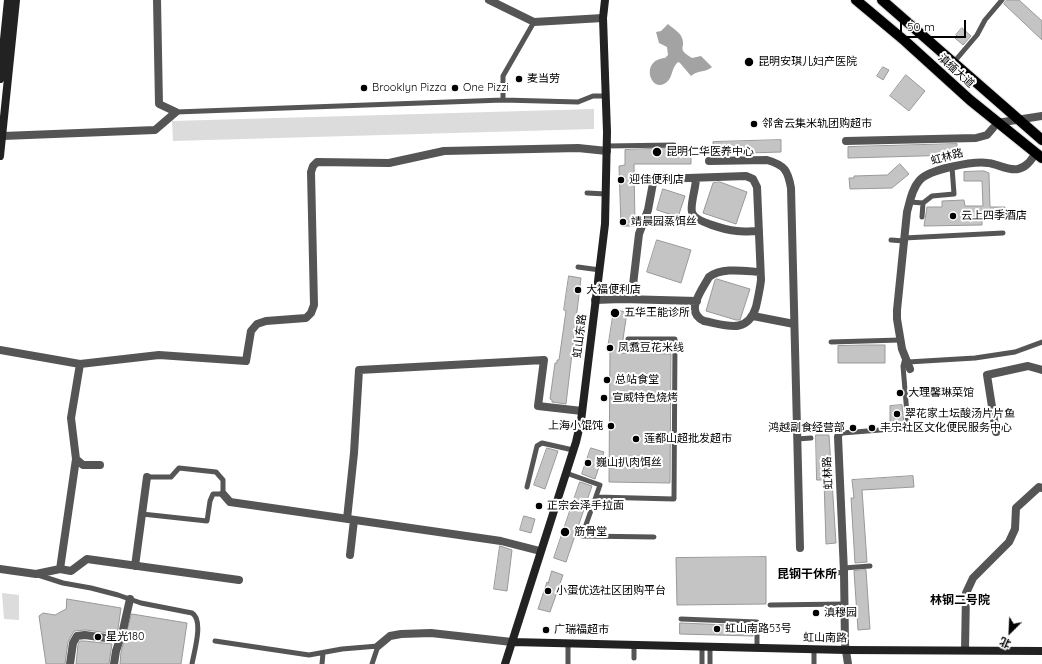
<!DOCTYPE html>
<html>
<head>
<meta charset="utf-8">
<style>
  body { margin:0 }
  #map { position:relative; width:1042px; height:664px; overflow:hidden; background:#fff; font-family:Quicksand,"Noto Sans SC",sans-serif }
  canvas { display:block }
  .north { position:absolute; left:990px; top:612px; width:40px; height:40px; -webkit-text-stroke:3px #fff; paint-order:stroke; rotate:204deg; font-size:11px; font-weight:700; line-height:16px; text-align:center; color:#000 }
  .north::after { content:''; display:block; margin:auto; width:14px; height:18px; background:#000; clip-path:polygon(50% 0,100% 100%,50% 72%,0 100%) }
  .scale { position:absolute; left:900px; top:20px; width:66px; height:18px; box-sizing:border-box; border:2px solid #000; border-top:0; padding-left:5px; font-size:12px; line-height:14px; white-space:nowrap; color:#000; -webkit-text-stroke:3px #fff; paint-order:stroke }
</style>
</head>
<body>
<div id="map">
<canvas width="1042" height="664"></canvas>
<div class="north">北</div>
<div class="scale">50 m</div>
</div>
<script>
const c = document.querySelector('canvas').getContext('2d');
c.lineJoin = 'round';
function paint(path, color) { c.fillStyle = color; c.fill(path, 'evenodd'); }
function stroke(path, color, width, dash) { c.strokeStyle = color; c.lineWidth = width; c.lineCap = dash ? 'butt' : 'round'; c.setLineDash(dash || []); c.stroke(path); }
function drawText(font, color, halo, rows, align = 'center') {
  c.font = font + ' Quicksand,"Noto Sans SC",sans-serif'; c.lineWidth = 4; c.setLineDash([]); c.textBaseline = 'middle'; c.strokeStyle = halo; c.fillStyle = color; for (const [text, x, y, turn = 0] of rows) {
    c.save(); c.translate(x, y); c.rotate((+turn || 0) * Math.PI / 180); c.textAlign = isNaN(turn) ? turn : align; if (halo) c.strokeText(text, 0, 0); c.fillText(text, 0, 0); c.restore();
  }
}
paint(new Path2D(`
  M594,109V129L173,141L172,121Z
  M2,593L19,595V620L4,619Z`), '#dcdcdc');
paint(new Path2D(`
  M668,24C672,28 680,32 682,38C686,49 676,48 692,58L701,56L712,67C705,73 700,69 691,76L680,63L678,62C671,69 673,75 668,81C652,97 638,60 665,58L668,55L667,47L659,43L656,32L661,31Z`), '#a3a3a3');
const building = new Path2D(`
  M1007,0H1019L1042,21V40L1004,4Z
  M962,28L971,36L963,45L955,38L957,36L956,35Z
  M883,67L889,70L883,80L877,76Z
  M906,75L925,91L909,111L890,96Z
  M781,140V152L714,154L713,142Z
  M957,144V155L848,158V147Z
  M691,147V164H634L635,226H621L619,166L625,165V150Z
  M900,164L909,174L892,188L850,189L849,178H854V176L887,175Z
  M984,171L989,173V175L990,207H1005L1006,217L982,218V225L924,226L927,207H942V201L964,200L965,206H983L982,181H964V172Z
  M720,182L747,192L736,224L703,213L713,183Z
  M663,189L685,196L678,217L657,210Z
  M657,240L691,250L681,283L647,272Z
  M569,276L581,278L566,404L552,402V400L550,399L555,363H557V360H559L566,311L564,310Z
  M717,279L750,289L740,320H736L706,311L715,280Z
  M614,310L627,312L621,353L671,354L670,483L609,482L610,348H608Z
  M866,345H885V363H838V346Z
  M902,405L904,423H890V406Z
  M816,435H829L836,543L826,544L824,480H817Z
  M547,448L558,451L545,489L534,485Z
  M591,448L604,452L595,479L582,474Z
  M913,476L914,487L862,490L867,562L855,563L851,498H854L852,480Z
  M580,482L592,486L566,562L554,558Z
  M524,516L535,519L531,533L520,530Z
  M500,546L512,550L507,591L494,589Z
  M766,557V604L677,605L676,558Z
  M866,570L870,629L858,630L854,571Z
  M552,571L563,575L550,612L538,609L547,582L548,583Z
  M67,599L121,608L118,629L116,634L86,630L74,631L68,642L65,664H46L39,616L43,613L55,615L66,609Z
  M132,614L187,623L181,664H120L121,652Z
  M680,623L753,626V636L680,634Z
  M80,641H85L112,644L109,664H76L78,645Z`);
paint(building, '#c4c4c4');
stroke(building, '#999', 1);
const primary = new Path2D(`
  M856,0L905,41L970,100L1042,158
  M882,0L1042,140`);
stroke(primary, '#dbdbdb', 12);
stroke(new Path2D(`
  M954,62L977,35L985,20L1002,0
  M503,100V76L534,22
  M176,112L503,100L578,102L593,96H605
  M607,146L674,145
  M587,193L606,194
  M910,202L923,203
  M922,217L923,203L932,196L954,194L952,167
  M904,238L1003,233
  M891,240L904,241
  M578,267L600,270
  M831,342L900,340
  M908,362L975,358L1015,352L1042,342
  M838,437L842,433L906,428L908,426L903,366L905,358
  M797,439L811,438
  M566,473L600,485L582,536L654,537
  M527,487L537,446L542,443L573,450
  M596,497L674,499L675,339H628
  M142,514L207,521L210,501L213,494H223V480L216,472L179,468L171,477H147
  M844,568L870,566
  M836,573L844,572
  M38,575L63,583L91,588L118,595L141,603L192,613C204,620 194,652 192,664
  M770,605L845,604
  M681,619L757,622V647
  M215,641L309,655L342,649L378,646
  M710,646V664
  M634,658V645
  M322,664L323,653
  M372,664L378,646
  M568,664V643
  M702,664V646
  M814,664V649`), '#555', 5);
stroke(new Path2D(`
  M489,0L534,22L603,18
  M997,123L1042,116
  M3,136L155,130L176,112L159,104L157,0
  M846,141L976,138L987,135L993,128
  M709,161L767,160C785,165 788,171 791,188L800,548
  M696,178C696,188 690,204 692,212C694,222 727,230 737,231C744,232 752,231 759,231
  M633,299V285L639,234L648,210L653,183L655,180L659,179L746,176L753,179L757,187L761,280C760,289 758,298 756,307C747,335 726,325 704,321C684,312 702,290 709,277C722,267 744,271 760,272
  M595,300L622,299L697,301
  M753,316L794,324
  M0,350L80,364L159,355L246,361L251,331L257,324L266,321L306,318L311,313L314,305L311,172L313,166L317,162L389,163L444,151L578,148L607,151
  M80,364L71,418L76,459L83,465H100
  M910,369L902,349L897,319V310L907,212C910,201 912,189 919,181C928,169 974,161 988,163C998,164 1008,171 1018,169C1027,167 1031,160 1036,153
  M996,432L987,375L1028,366L1042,370
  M838,437L844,572L845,644L848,664
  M223,494L230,502L501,541L540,551
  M347,519L354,453L359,370L544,360L538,406L582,411
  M350,555L354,520
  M135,566L147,477
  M0,569L36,574L60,569L71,571L87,559L239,580
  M60,569L76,459
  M378,646L390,636L401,634L431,633L512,642
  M965,650L966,593L973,578L1009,542L1015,529L1016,508L1039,487L1042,488
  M70,664L73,643L77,636L85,635L120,640
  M114,664L116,651L123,630L130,599`), '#555', 8);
stroke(new Path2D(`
  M0,79L8,0
  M0,156L16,0
  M512,642L846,650L1042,651
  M505,664L576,442L581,421L605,224L607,132L603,18L605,0`), '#222', 8);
stroke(primary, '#000', 10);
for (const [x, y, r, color] of [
  [749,62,5,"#000"],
  [519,79,4,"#000"],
  [364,88,4,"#000"],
  [455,88,4,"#000"],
  [754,124,4,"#000"],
  [657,152,5,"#000"],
  [621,180,4,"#000"],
  [953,216,4,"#000"],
  [623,222,4,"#000"],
  [578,290,4,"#000"],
  [615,313,5,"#000"],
  [610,348,4,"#000"],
  [607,380,4,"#000"],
  [900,393,4,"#000"],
  [604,398,4,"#000"],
  [897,414,4,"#000"],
  [611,426,4,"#000"],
  [853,428,4,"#000"],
  [872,428,4,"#000"],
  [636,439,4,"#000"],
  [588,463,4,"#000"],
  [539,506,4,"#000"],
  [565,532,5,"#000"],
  [548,591,4,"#000"],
  [816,613,4,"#000"],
  [717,629,4,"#000"],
  [546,630,4,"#000"],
  [98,637,4,"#000"]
]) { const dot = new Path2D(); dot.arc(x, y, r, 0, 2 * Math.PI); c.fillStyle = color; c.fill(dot); stroke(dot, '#fff', 1.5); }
drawText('11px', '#000', '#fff', [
  ["昆明安琪儿妇产医院",758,62],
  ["麦当劳",527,79],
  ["Brooklyn Pizza",372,88],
  ["One Pizzi",463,88],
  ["邻舍云集米轨团购超市",762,124],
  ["昆明仁华医养中心",666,152],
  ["迎佳便利店",629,180],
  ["云上四季酒店",961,216],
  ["靖晨园蒸饵丝",631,222],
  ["大福便利店",586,290],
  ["五华王能诊所",624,313],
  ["凤翥豆花米线",618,348],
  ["总站食堂",615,380],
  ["大理馨琳菜馆",908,393],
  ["宣威特色烧烤",612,398],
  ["翠花家土坛酸汤片片鱼",905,414],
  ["上海小馄饨",603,426,"right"],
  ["鸿越副食经营部",845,428,"right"],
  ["丰宁社区文化便民服务中心",880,428],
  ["莲都山超批发超市",644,439],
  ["巍山扒肉饵丝",596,463],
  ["正宗会泽手拉面",547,506],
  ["筋骨堂",574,532],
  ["小蛋优选社区团购平台",556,591],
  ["滇穆园",824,613],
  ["虹山南路53号",725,629],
  ["广瑞福超市",554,630],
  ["星光180",106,637]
], 'left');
drawText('11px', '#000', '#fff', [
  ["滇缅大道",956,71,42],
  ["虹林路",947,157,-15],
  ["虹山东路",580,336,-83],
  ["虹林路",828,473,-93],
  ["虹山南路",825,638,1]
]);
drawText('bold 12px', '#000', '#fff', [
  ["昆钢干休所",807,574],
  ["林钢二号院",960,600]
]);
</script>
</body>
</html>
